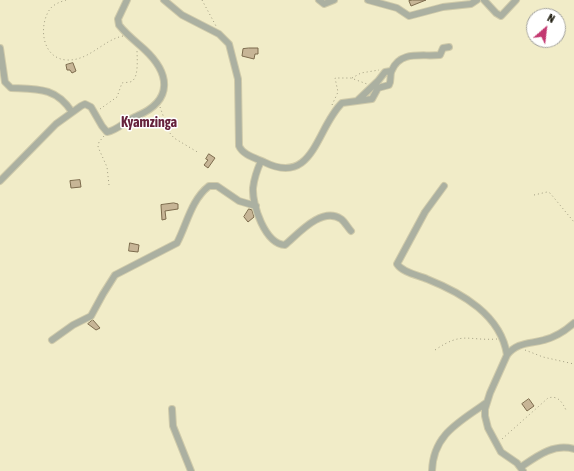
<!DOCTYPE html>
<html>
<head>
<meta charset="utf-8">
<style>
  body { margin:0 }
  #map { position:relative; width:574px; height:471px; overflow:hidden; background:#f1ecc8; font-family:"Asap Condensed",sans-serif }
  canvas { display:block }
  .north { position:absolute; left:526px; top:8px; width:40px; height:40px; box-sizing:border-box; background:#fff; border:1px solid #a4a39e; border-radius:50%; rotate:28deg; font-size:11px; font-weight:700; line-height:16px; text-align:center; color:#1c1a0d }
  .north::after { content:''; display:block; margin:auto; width:14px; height:18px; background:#c33971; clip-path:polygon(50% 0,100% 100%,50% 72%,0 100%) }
</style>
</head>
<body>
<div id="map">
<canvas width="574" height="471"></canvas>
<div class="north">N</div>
</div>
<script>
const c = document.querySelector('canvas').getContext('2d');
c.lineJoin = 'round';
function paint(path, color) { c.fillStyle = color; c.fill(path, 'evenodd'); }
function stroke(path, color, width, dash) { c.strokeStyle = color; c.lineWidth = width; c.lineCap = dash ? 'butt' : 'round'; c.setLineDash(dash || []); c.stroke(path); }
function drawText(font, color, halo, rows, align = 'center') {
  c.font = font + ' "Asap Condensed",sans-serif'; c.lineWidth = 3; c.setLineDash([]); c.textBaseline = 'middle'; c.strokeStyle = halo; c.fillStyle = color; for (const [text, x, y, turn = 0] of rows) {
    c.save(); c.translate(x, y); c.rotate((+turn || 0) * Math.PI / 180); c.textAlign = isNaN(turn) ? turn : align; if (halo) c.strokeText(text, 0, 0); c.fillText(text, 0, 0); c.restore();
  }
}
const building = new Path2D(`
  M413,0H426L411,6L409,1Z
  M249,48H258V54H255L254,59L242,56L243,49Z
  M73,63L76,71L72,73L70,70H67L66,65Z
  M209,154L215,158L208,168L204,165L208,160L206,159Z
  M80,180L81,187L71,188L70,181Z
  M174,203L178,204V209L165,211L166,219L162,220L161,205Z
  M249,209L252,210L254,217L248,222L244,217Z
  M130,243L139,245L138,252L129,251Z
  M93,320L100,328L96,330L88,324Z
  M529,399L534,406L527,411L522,404Z`);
paint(building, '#c7b596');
stroke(building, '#7c6b4d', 1);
const minor = new Path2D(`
  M164,0L182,15L219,34L229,44L238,79L239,146C243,155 255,158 264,162C314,187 316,128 342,103L372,99L378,88L389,85C392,80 389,75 392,70C401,50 422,57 440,55L443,48L449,47
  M319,0L324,4L334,0
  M368,0L397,8L409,16L443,7L471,4L477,0
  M484,0L496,13L501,16L516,0
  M0,48L5,82L11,88C37,89 56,87 72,112
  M358,100L378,81L385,72L391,71
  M261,161C257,170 254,179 253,188C252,205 265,244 285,245C298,234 322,206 341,219C345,222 348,228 351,231
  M0,181L56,124L81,106L85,104L91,107L102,126L107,132C118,130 126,120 137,116C174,100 170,73 144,49C135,41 126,34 119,25L118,19L127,0
  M444,186L425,212L397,264C403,273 418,275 427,279C462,293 501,315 507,355
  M52,340L73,325L91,316L103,294L115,275L177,243C187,224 191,200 209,186H217L239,201L256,206
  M172,409L173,426L191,471
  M521,467C537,456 554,443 574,449
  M432,471C433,434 460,422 486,403
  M523,471L517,463L501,452L488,428L485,416V409L490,393L507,355C517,342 530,344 544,340C556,337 565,331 574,323`);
stroke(minor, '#cfcaaa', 8);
stroke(new Path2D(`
  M66,0C60,2 54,4 50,9C38,26 42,59 67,60C89,61 103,40 123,36
  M202,0L216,26
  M352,78L361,73L379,70
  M332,105L338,92L335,78H351L367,84
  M160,107L169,132L174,138L199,153
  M100,109L117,97L122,83C125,82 130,83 132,81C139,77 137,57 137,50
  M104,136L99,142L98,147L107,167L109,185
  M534,195L547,192L550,193L574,222
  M435,350C463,331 467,341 497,339
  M525,350L543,357L574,364
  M502,439L548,398C558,395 562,402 566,410`), '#a09c81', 1, [1, 3]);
stroke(minor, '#abb0a1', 6);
drawText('bold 14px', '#66223c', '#fff', [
  ["Kyamzinga",149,123]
]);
</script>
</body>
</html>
